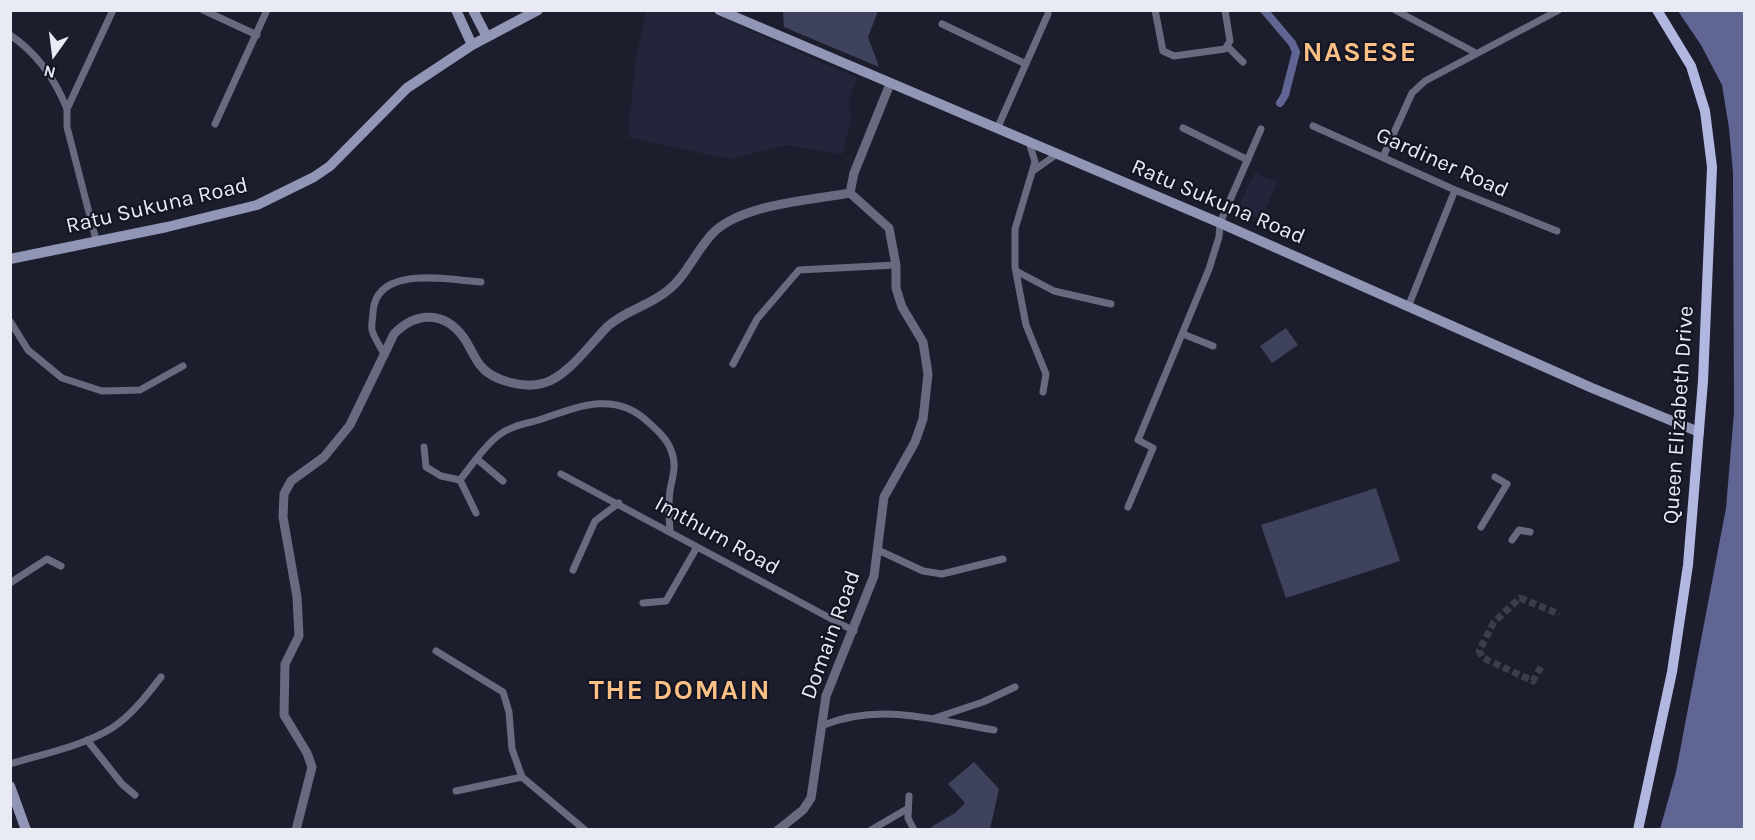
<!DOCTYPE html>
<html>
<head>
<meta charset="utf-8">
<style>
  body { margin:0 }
  #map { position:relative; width:1755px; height:840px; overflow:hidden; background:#1d1e2d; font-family:Karla,sans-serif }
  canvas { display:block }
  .frame { position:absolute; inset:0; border:12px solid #e8eaf4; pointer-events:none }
  .north { position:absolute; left:24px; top:24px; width:60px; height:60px; -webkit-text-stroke:4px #141523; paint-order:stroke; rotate:194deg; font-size:16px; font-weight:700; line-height:24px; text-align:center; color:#e8eaf4 }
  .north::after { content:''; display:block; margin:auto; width:21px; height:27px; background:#e8eaf4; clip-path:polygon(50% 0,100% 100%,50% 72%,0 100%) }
</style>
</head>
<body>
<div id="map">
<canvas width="1755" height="840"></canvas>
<div class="frame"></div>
<div class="north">N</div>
</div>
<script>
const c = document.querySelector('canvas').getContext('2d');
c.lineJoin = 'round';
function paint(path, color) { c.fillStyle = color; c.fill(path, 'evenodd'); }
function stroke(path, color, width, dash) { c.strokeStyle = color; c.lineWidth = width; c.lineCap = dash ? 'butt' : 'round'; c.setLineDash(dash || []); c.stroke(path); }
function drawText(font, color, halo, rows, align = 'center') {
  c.font = font + ' Karla,sans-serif'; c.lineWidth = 4.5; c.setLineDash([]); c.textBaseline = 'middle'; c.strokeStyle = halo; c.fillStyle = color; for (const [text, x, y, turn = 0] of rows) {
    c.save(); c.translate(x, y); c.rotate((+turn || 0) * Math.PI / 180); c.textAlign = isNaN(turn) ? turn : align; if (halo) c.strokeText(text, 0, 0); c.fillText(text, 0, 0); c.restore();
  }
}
paint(new Path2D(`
  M646,11H706L857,78L848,102L851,118L843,154L785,145L729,159L628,137L635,65Z
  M1255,173L1277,182L1263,215L1259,214L1257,218L1248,215L1245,220L1237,216L1241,205L1239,204Z`), '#23253a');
paint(new Path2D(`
  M783,11H878L868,37L879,67L784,27Z
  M1286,328L1298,345L1272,363L1260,346Z
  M1376,488L1400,561L1286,598L1261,525Z
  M974,762L999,789L990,829H932L931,827L955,813L965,803L948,784Z`), '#3f425c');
paint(new Path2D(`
  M1678,11H1744V829H1660L1676,772L1726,508L1734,413L1733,173L1729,128L1722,85L1701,45Z`), '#616593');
stroke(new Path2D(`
  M1264,10L1292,43L1296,52L1285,95L1280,103`), '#616593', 8);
stroke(new Path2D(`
  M1541,667L1533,681L1483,658L1479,651L1494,622L1520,598L1559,614`), '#3b3d4b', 7, [7, 3.5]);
stroke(new Path2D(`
  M203,10L257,35
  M1155,10L1163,51L1174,56L1225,49L1230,41L1225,10
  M1395,10L1476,53
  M942,24L1026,64
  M10,35C37,53 55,79 67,109
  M1227,46L1243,62
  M215,124L267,10
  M1313,126L1455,190L1557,231
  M1183,128L1248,160
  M997,129L1048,14
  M1029,142L1035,162L1015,229V267L1026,325L1046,374L1043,392
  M1383,157L1412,93L1425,81L1559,10
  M1033,171L1057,154
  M96,240L67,127V109L113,10
  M1018,272L1054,291L1111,304
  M1408,307L1455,190
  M10,321L28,350L62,378L102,391L140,390L183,366
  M1183,334L1213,346
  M385,355C381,348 374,338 372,330C371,325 373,317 373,312C376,264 449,280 481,282
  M733,364L757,319L799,270L896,265
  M424,447L426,467L441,476L460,480
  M477,459L503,481
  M561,474L854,631
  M1128,507L1153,448L1138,440L1209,269L1219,237L1220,223L1261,129
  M476,513L460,480C472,465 484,446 499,435C512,425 527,424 542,419C579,406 616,391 648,422C657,430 667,439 671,450C677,465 673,475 670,490C668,504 669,517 670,531
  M1481,527L1507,484L1495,477
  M1512,540L1519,530L1530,532
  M878,550L923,571L942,574L1003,559
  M573,570L595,521L619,503
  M10,583L47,559L61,566
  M643,603L666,601L697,547
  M436,651L503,692L509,712L512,749L522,777
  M935,718L983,702L1015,687
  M821,726C880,702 934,720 994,730
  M87,740L122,784L135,795
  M10,764C43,754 83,746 112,728C132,715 147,695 161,677
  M456,791L522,777L585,830
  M909,796L908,818L914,830
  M871,830L907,809`), '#686b7f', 7);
stroke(new Path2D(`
  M296,830L312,767L307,753L284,715L285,664L299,636L297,597L283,517L284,494L291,481L324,457L350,425L394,334C416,311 445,311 464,338C470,347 474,357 480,365C492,381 525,389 544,383C567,377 591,343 608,326C626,310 649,306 667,291C687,276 697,248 715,231C745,204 811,200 850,193
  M778,830L803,810L811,798L826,696L874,576L884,497L915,442L923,419L928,374L923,342L902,307L896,288V265L889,228L850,193L854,173L890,84`), '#686b7f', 9);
stroke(new Path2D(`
  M456,10L472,45
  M473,10L487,37
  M719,10L1220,223L1592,388L1699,432
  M10,259L167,227L257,205L314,177L330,166L407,88L472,45L538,10
  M10,786L26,830`), '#9196b7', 10);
stroke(new Path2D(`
  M1638,830L1672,672L1688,565L1703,381L1712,167L1705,111L1691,66L1657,10`), '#b2b7e2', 10);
drawText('22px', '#e8eaf4', '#141523', [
  ["Gardiner Road",1442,163,24],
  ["Ratu Sukuna Road",1218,202,23],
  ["Ratu Sukuna Road",157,206,-13],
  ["Queen Elizabeth Drive",1679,415,-86],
  ["Imthurn Road",717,536,29],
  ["Domain Road",831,635,-70]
]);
c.letterSpacing = '1.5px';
drawText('bold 28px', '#fac086', '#141523', [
  ["NASESE",1360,53],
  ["THE DOMAIN",680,691]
]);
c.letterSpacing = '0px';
</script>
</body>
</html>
